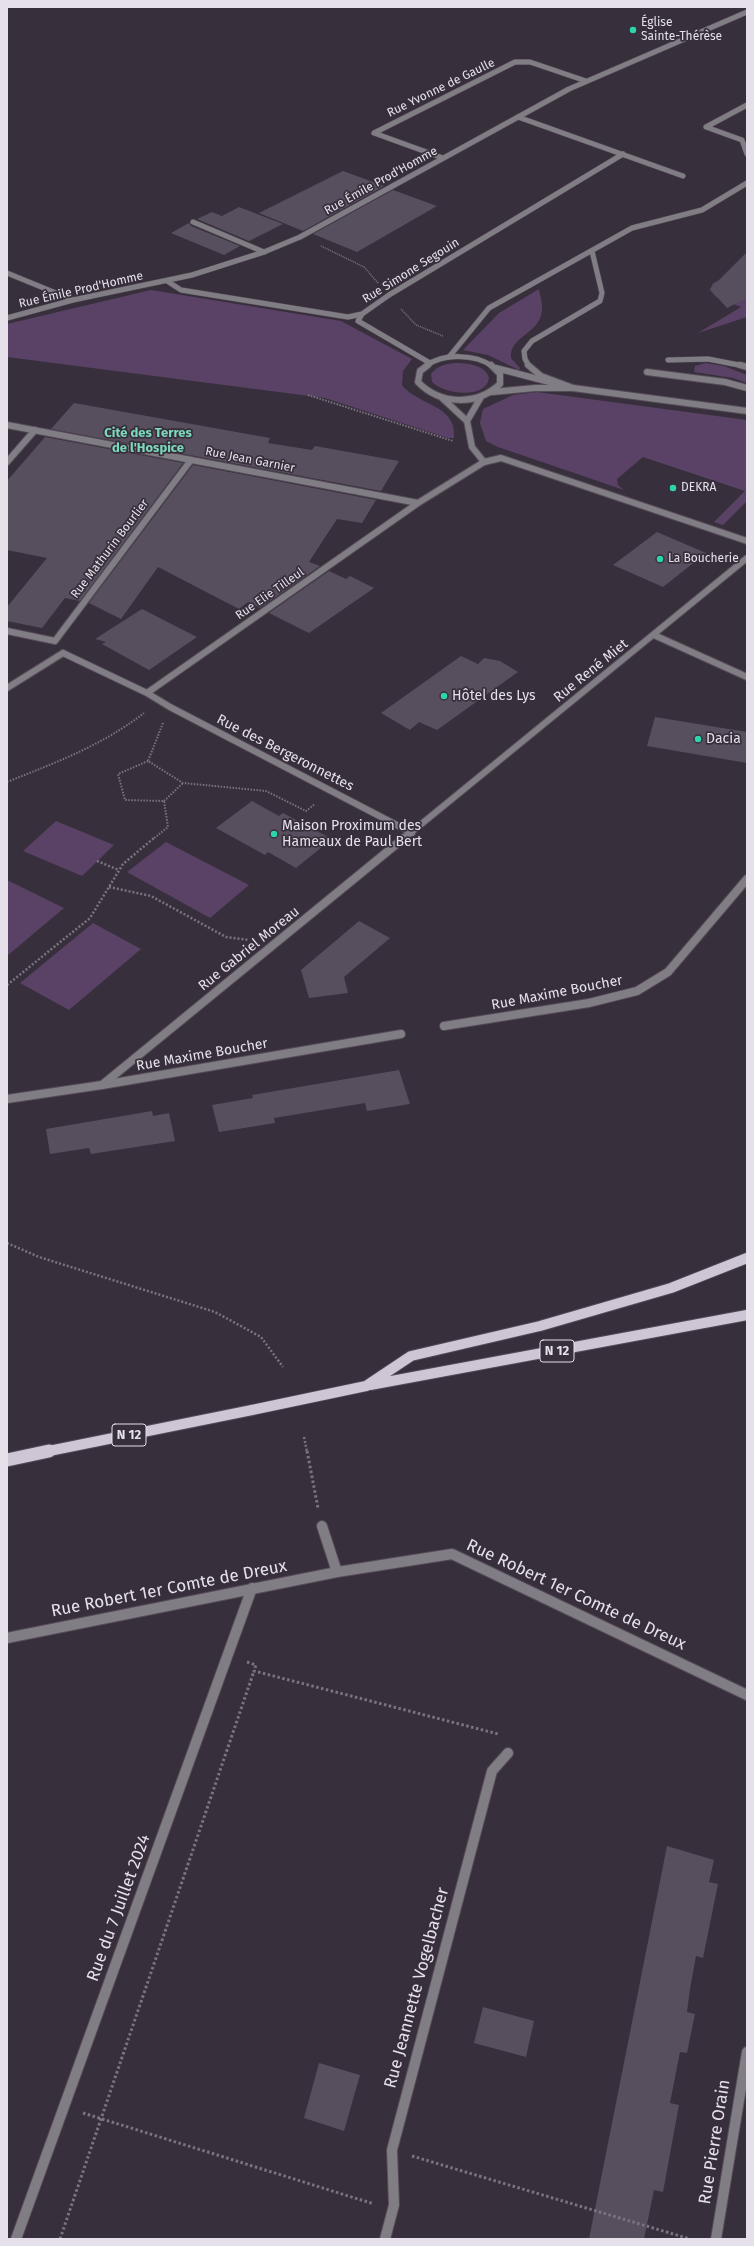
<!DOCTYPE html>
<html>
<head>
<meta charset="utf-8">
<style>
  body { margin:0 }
  #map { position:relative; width:754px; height:2246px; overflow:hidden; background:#382f3c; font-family:"Fira Sans",sans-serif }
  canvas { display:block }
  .frame { position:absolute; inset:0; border:8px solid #e5e0e9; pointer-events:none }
</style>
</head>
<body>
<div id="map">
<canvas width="754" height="2246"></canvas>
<div class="frame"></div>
</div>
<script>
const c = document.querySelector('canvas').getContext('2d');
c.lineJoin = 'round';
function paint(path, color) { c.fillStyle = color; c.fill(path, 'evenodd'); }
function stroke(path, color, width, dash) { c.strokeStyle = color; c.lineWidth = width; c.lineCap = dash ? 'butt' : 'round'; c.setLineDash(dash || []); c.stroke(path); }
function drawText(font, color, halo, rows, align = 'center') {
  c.font = font + ' "Fira Sans",sans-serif'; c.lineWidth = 3.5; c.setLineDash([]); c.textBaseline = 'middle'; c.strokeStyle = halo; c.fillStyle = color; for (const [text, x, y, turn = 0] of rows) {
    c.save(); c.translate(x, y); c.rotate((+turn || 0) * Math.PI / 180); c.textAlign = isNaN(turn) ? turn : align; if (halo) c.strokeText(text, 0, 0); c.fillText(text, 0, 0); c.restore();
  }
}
paint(new Path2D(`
  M728,276L747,283V317L698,333L741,307L716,297L710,290L713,283Z
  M539,289C540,296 543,304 542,311C539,335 509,336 511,358L520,368L519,370L488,355L463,350L499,313Z
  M151,290L341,321L412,359L403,371L402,385C418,406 457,404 454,438H448L325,398L7,357V324Z
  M460,363C471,364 486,366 489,378C486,400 443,394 432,382L431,374C437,365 449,363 460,363Z
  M706,363L724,366L747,375V383L733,378L694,372L695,366Z
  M537,392L747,420V501L723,525L714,522L745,491L643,457L617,479L618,485L624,490L498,447L486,441L480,423L483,409L513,395Z
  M56,821L114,845L82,876L23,851Z
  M166,842L249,885L210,918L127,872Z
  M7,880L64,908L7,956Z
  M93,923L141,949L69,1010L20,983Z`), '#594265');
paint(new Path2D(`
  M343,171L384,186L303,231L259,213Z
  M393,190L437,206L357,252L313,234Z
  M239,207L283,224L249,241L197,219L212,212L222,216Z
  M189,223L191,226L240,246L224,255L171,233Z
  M747,252V298L727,308L710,289Z
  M74,403L270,438L268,443L312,450L315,446L399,461L381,491L51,429Z
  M45,437L183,463L80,601L65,598L42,628L7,621V607L47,558L7,550V481Z
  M193,465L376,500L362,523L337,519L309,562L320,566L260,608L248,602L239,609L158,567L121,619L89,603Z
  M657,532L706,553L663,587L613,565Z
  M329,571L346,579L350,576L374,588L309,633L269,613Z
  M142,609L197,637L149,670L102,644L106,642L95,639Z
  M461,656L478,664L484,658L500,661L518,672L437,730L419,722L410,730L381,713Z
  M655,717L747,732V763L647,746Z
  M252,801L279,816L283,813L332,839L296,868L268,852L265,855L216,828Z
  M359,921L390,938L344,977L348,993L309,998L301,970Z
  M399,1070L410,1104L367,1111L365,1103L274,1118L275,1123L219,1132L212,1105L253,1098L252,1095Z
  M152,1111L153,1116L169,1113L175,1141L91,1154L89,1148L50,1154L46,1129Z
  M667,1846L714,1860L709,1882L718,1884L703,1958L696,1956L690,1989L687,2012L695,2014L687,2053L680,2052L670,2103L679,2105L663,2192L654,2190L644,2239H589Z
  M483,2007L534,2021L526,2057L474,2043Z
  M319,2063L360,2075L344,2131L304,2118Z`), '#584f5e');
const serviceFar2 = new Path2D(`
  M747,105L706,127L742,140L747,154
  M449,357L489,308L632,228L702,210L747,183
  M668,360L708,359L744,366
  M529,366L525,359L524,351L532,341L600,301L602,293L592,251`);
const serviceFar1 = new Path2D(`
  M528,365L541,376L573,388
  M740,365L747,367
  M647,372L725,382L747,388
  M654,635L747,677`);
const service = new Path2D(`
  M444,1026L589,1003L637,991L668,972L747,879`);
const minorFar3 = new Path2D(`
  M518,117L683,176
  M443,158L374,133L515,62H530L586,81
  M193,222L264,252
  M167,281L181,290L348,317L362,314L389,295L623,154
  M362,314L358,321L430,363
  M426,366C443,353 475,354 492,366`);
const minorFar2 = new Path2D(`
  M428,365L420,371L418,382C440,405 477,406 500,384V374L491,365
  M496,368L557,384
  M492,392L535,388H573L747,411
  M467,421L481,397
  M7,425L418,503
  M7,462L35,430
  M7,631L55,641
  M55,641L191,460
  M63,653L147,693L170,707L412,833
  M7,688L63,653
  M147,693L418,503L484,462L472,447L467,421L441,397`);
const minorFar1 = new Path2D(`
  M7,1099L102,1085L401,1034`);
const minor = new Path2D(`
  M322,1526L337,1572L452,1554L747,1695
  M7,1638L337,1572
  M16,2239L252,1588
  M385,2239L394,2205L392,2150L492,1771L508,1753
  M716,2239L747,2052`);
const tertiaryFar2 = new Path2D(`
  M7,273L73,300
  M7,318L73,300L192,275L264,252L300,237L569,89L747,12`);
const tertiaryFar1 = new Path2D(`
  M484,462L501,458L747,541
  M403,839L747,558`);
const tertiary = new Path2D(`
  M102,1085L404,838`);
const primaryFar1 = new Path2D(`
  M370,1385L747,1315
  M366,1386L411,1356L540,1326L671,1288L747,1258
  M44,1452L252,1410`);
const primary = new Path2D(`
  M7,1460L49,1451`);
stroke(serviceFar2, '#544b58', 6);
stroke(serviceFar1, '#544b58', 8);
stroke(service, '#544b58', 10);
stroke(minorFar3, '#544b58', 6);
stroke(minorFar2, '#544b58', 8);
stroke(minorFar1, '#544b58', 10);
stroke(minor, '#544b58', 12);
stroke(tertiaryFar2, '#544b58', 6);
stroke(tertiaryFar1, '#544b58', 8);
stroke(tertiary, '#544b58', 10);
stroke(primaryFar1, '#544b58', 12);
stroke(primary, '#544b58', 15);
stroke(new Path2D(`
  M321,246L364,267L378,283
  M401,309L416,325L443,336`), '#7b747f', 1.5, [1, 1]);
stroke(new Path2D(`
  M308,395L453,441
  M163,723L148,761L183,783L266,791L306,811L315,804
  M148,761L118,774L125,800L164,801L168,827L153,839
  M7,782C57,762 101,746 144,713
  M164,801L183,783`), '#7b747f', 2, [1.5, 1.5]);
stroke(new Path2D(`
  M97,861L119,870
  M109,887L151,896L226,937L249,940
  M7,985L90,918L123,864L154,838
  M7,1243L39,1257L215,1312L261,1337L283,1367
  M304,1437L307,1452`), '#7b747f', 2.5, [2, 2]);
stroke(new Path2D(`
  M307,1451L318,1508
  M247,1662L256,1665L254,1671L498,1734
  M83,2113L374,2204
  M412,2156L690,2239
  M60,2239L254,1671`), '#7b747f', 3, [2.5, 2.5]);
stroke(serviceFar2, '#817d84', 5);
stroke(serviceFar1, '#817d84', 6);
stroke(service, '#817d84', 8);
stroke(minorFar3, '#817d84', 5);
stroke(minorFar2, '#817d84', 6);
stroke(minorFar1, '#817d84', 8);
stroke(minor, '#817d84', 10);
stroke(tertiaryFar2, '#817d84', 5);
stroke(tertiaryFar1, '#817d84', 6);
stroke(tertiary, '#817d84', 8);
stroke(primaryFar1, '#cfc6d5', 10);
stroke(primary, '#cfc6d5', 13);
const primaryBridge = new Path2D(`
  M252,1410L366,1386`);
stroke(primaryBridge, '#544b58', 12, []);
stroke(primaryBridge, '#cfc6d5', 10);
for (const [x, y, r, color] of [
  [633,30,4,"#2cd5ab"],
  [673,488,4,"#2cd5ab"],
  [660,559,4,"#2cd5ab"],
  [444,696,4,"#2cd5ab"],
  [698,739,4,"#2cd5ab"],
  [274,834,4,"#2cd5ab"]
]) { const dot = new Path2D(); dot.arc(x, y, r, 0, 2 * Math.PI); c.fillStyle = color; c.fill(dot); stroke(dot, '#382f3c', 1.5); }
drawText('12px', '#e5e0e9', '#382f3c', [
  ["Église",641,23],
  ["Sainte-Thérèse",641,37],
  ["DEKRA",681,488],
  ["La Boucherie",668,559]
], 'left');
drawText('12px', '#e5e0e9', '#382f3c', [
  ["Rue Yvonne de Gaulle",441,88,-26],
  ["Rue Émile Prod'Homme",381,181,-29],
  ["Rue Simone Segouin",411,271,-32],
  ["Rue Émile Prod'Homme",81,290,-13],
  ["Rue Jean Garnier",250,460,11],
  ["Rue Mathurin Bourlier",110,549,-53],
  ["Rue Elie Tilleul",270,594,-35]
]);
drawText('bold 13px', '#7bd9bc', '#382f3c', [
  ["Cité des Terres",148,433],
  ["de l'Hospice",148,448]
]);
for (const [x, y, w] of [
  [557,1351,34],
  [129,1435,34]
]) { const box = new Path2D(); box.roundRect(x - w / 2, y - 11, w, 22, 3); c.fillStyle = '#382f3c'; c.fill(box); stroke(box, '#e5e0e9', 1); }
drawText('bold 13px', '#e5e0e9', null, [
  ["N 12",557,1351],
  ["N 12",129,1435]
]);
drawText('14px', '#e5e0e9', '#382f3c', [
  ["Rue René Miet",591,671,-39],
  ["Rue des Bergeronnettes",285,753,27],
  ["Rue Gabriel Moreau",249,949,-39],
  ["Rue Maxime Boucher",557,993,-11],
  ["Rue Maxime Boucher",202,1055,-10]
]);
drawText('14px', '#e5e0e9', '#382f3c', [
  ["Hôtel des Lys",452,696],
  ["Dacia",706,739],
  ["Maison Proximum des",282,826],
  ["Hameaux de Paul Bert",282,842]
], 'left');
drawText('17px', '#e5e0e9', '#382f3c', [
  ["Rue Robert 1er Comte de Dreux",169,1589,-11],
  ["Rue Robert 1er Comte de Dreux",576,1595,25],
  ["Rue du 7 Juillet 2024",119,1908,-70],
  ["Rue Jeannette Vogelbacher",417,1988,-75],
  ["Rue Pierre Orain",715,2142,-81]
]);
</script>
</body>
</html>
